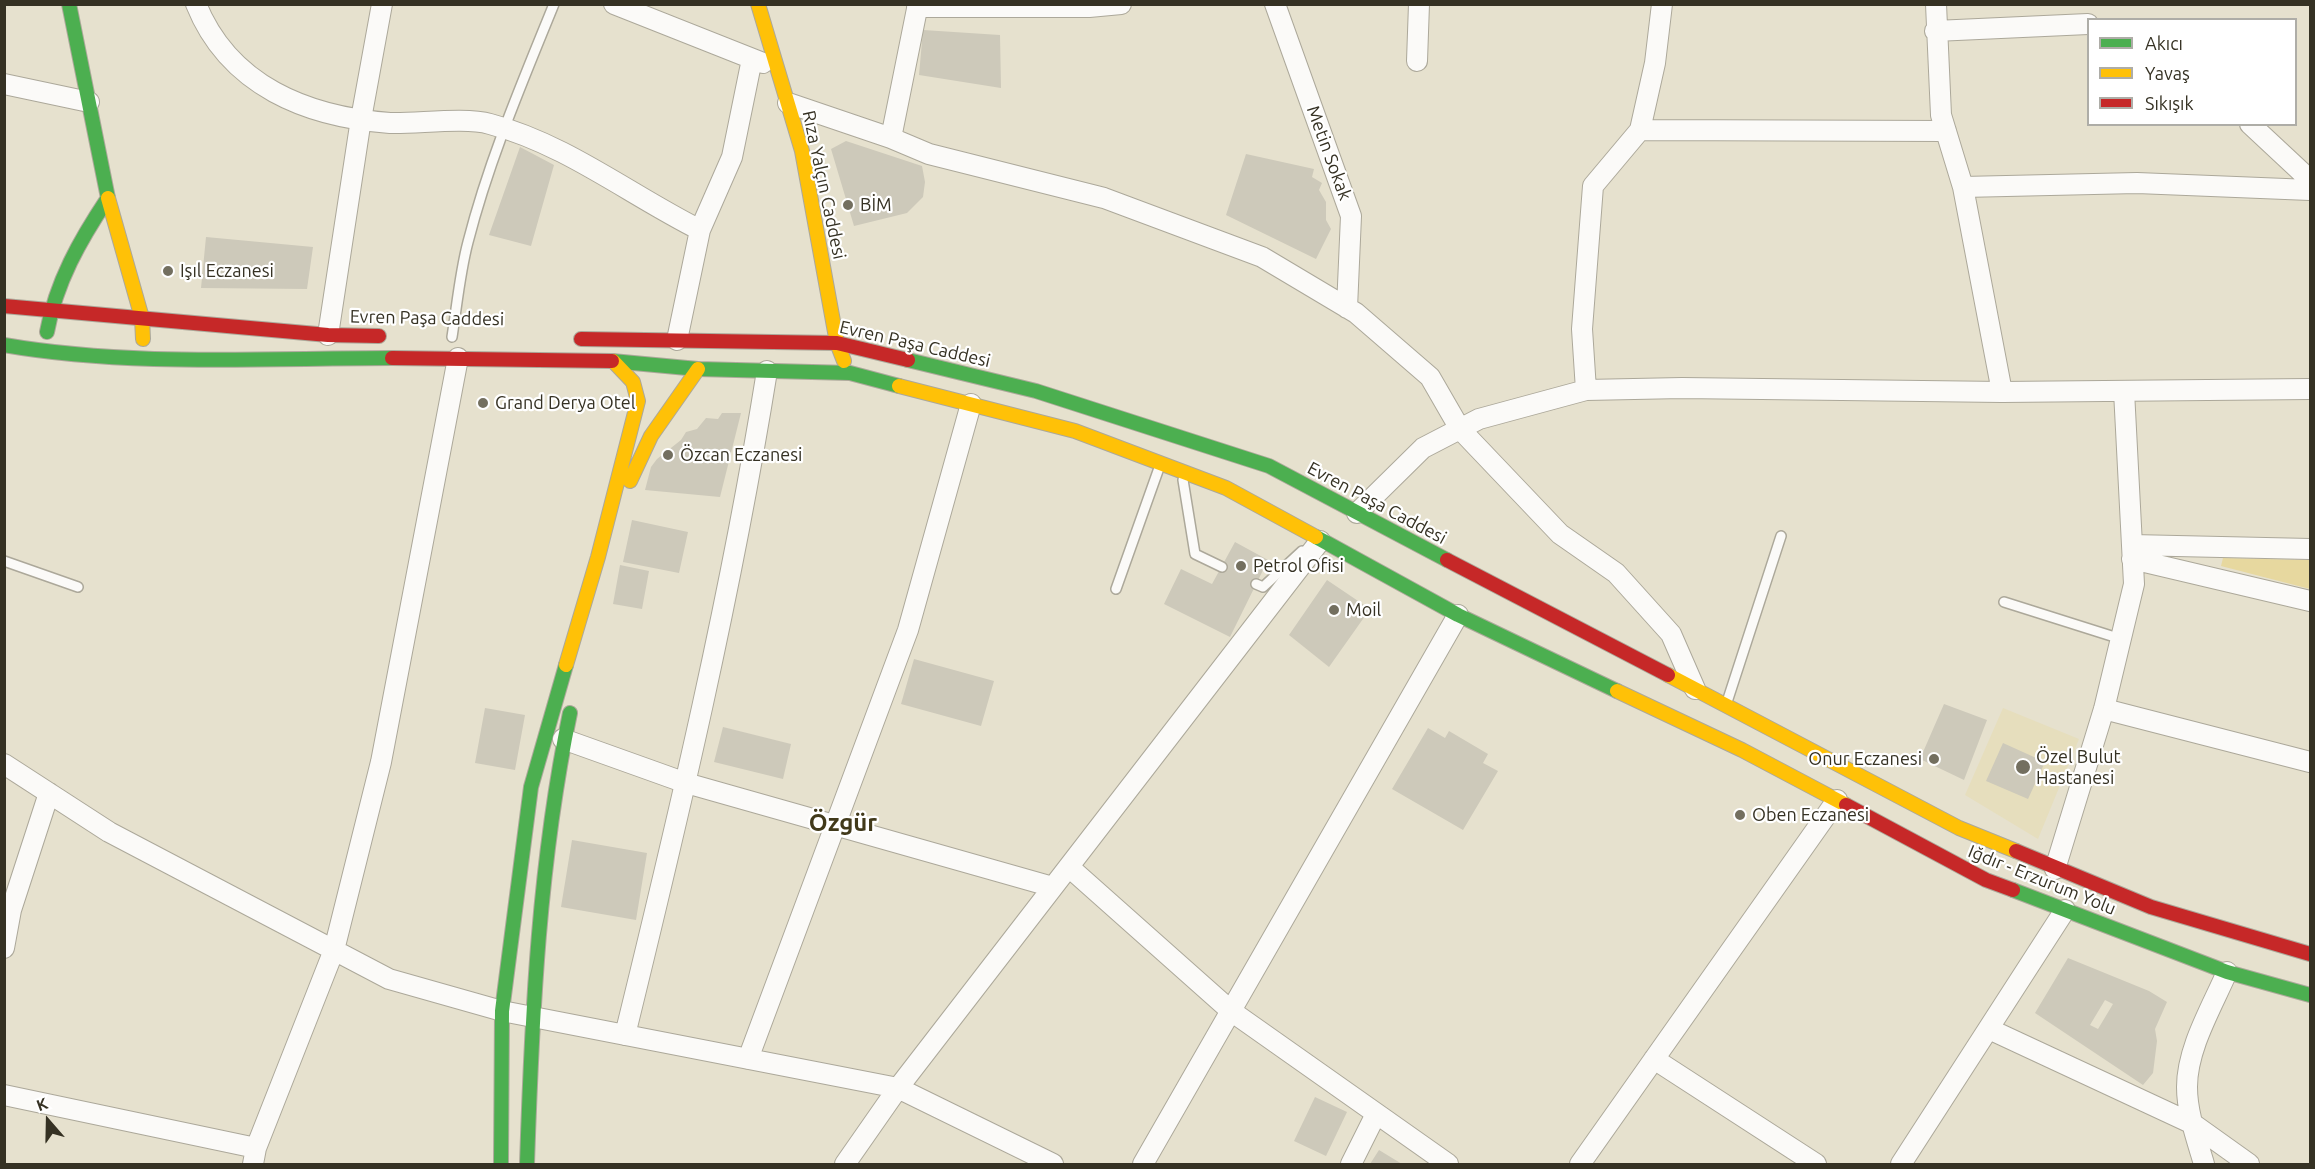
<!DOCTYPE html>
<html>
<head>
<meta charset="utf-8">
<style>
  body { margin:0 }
  #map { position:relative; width:2315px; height:1169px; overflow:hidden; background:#e6e1ce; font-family:Ubuntu,sans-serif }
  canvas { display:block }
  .frame { position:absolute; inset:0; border:6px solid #353123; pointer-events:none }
  .legend { position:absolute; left:2087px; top:18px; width:210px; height:108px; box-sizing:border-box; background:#fff; border:2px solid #aeada7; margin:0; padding:8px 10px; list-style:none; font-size:18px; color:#353123 }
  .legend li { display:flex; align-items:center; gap:12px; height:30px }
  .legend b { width:30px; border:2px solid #aeada7 }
  .north { position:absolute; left:18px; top:1091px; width:60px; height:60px; -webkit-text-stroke:4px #fff; paint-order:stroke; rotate:340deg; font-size:16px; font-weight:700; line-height:24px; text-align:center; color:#353123 }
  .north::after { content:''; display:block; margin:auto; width:21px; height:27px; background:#353123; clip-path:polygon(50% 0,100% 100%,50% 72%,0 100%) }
</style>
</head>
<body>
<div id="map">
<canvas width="2315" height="1169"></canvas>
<div class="frame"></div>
<ul class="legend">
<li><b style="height:8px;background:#4caf50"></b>Akıcı</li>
<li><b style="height:8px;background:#ffc107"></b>Yavaş</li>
<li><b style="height:8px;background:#c62828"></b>Sıkışık</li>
</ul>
<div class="north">K</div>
</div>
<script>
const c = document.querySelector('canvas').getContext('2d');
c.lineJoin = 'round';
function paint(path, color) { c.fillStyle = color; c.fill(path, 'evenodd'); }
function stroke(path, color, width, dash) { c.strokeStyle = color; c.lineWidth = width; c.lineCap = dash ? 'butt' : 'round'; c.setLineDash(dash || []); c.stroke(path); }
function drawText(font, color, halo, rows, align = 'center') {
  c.font = font + ' Ubuntu,sans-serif'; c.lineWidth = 4.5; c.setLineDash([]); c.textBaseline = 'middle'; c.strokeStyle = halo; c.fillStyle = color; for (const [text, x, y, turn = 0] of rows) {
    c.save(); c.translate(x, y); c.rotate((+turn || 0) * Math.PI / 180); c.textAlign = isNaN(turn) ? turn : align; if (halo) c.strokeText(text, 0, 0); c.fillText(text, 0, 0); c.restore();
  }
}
paint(new Path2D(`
  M2003,708L2079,739L2038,839L1965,795Z`), '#e6debd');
paint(new Path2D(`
  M2223,558L2310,560V589L2221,566Z`), '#e7d89f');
paint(new Path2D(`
  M923,30L1000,35L1001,88L919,75Z
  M846,141L922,166L925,182L923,197L907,213L854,226L831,149Z
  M520,147L554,165L531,246L489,235Z
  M1246,154L1314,169L1312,177L1322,183L1319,190L1326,202V220L1331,229L1316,259L1226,215Z
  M206,237L313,247L307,289L201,288Z
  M722,413H741L720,497L645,490L651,467L657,459L681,440L686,432L697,429L706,418L718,419Z
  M632,520L688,532L679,573L623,562Z
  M1235,542L1268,560L1230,637L1164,604L1181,569L1212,584Z
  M620,565L649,571L642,609L613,604Z
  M1327,580L1370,609L1329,667L1289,635Z
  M914,659L994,681L981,726L901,704Z
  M1944,704L1987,720L1964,780L1920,759Z
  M485,708L525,715L515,770L475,763Z
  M723,727L791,744L783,779L714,762Z
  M1428,728L1445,738L1449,731L1488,754L1483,763L1498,771L1463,830L1392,789Z
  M2003,743L2045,762L2028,799L1986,781Z
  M572,840L647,853L636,920L561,907Z
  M2068,958L2149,991L2167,1002L2155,1029L2157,1041L2153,1073L2143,1085L2035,1013ZM2105,1000L2113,1004L2098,1029L2090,1025Z
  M1315,1097L1347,1112L1326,1156L1294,1141Z
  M1379,1150L1402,1164H1370Z`), '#cdc9ba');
const lane = new Path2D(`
  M452,337C457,305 460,272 468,242C489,160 522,83 554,4
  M1183,480L1195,554L1222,567
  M4,561L78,587
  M1256,584L1263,587L1302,551
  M1116,589L1159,468
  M2004,602L2121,639
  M1728,699L1781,536`);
const street = new Path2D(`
  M196,4C229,86 307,117 390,123C417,124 465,117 490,124C566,144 630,195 700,230
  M614,4L763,63
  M1275,4L1351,216L1347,308
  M1936,4L1941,115L1963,187L2002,392
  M917,7H1089L1121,4
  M1935,31L2088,24
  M1417,61L1419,4
  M4,84L89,102
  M788,103L891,138L929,154L1104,198L1262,257L1356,313L1430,377L1460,429L1560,534L1616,573L1671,634L1695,689
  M2250,124L2310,180
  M1640,130L1946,131
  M891,138L918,4
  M1963,187L2137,183L2310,190
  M328,335L361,119L382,4
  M677,340L700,230L732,157L752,59
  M1586,390L1582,329L1593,186L1640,130L1655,63L1662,4
  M1357,513L1423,448L1479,419L1586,390L1682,388L2002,392L2310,389
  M2132,545L2310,549
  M2132,559L2310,601
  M2104,709L2310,762
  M563,739L686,783L1053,887
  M4,764L109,832L389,979L502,1011L898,1088L1053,1164
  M1069,867L1231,1011L1448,1164
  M2055,869L2104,709L2134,584L2124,391
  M4,948L11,910L49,793
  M1989,1029L2193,1124L2249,1164
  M625,1035C679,815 731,595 767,371
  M748,1059L908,630L971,404
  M1654,1059L1816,1164
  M4,1095L256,1148
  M253,1164L256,1148L334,950L381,762L458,358
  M845,1164L898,1088L1320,541
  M1143,1164L1458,615
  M1351,1164L1376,1114
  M1580,1164L1837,800
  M1901,1164L2065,910
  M2204,1164C2197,1140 2187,1113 2187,1087C2187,1048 2212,1007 2227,972`);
const fast = new Path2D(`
  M69,4L108,198
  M47,332C56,282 80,240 108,198
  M4,345C131,367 264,358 392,358
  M908,360L1036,391L1269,466L1447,560
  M612,361L698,369L850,373L899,386
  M1316,537L1458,615L1617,691
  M2013,890L2227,972L2310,995
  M501,1164L502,1011L531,787L566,665
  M527,1164C532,1012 539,862 570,713`);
const slow = new Path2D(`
  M758,4L802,151L837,343L844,361
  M108,198L142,318L143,339
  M899,386L1075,431L1226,488L1316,537
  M630,481L651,436L698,369
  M566,665L598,557L638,401L633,382L613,361
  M1668,675L1959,828L2016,851
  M1617,691L1742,750L1846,805`);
const jam = new Path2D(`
  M4,306L328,335L379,336
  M581,339L837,343L908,360
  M392,358L612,361
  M1447,560L1668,675
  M1846,805L1986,880L2013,890
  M2016,851L2151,907L2310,954`);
stroke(lane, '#aca89a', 12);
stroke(street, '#aca89a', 22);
stroke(fast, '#aca89a', 16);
stroke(slow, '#aca89a', 16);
stroke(jam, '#aca89a', 16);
stroke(lane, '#fbfaf8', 9);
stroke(street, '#fbfaf8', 20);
stroke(fast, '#4caf50', 14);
stroke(slow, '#ffc107', 14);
stroke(jam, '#c62828', 14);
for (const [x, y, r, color] of [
  [848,205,6,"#736f5f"],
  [168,271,6,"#736f5f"],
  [483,403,6,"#736f5f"],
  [668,455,6,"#736f5f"],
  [1241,566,6,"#736f5f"],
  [1334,610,6,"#736f5f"],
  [1934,759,6,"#736f5f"],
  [2023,767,8,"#736f5f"],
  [1740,815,6,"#736f5f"]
]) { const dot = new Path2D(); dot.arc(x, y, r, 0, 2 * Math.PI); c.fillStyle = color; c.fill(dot); stroke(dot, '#fff', 2); }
drawText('18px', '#353123', '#fff', [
  ["Metin Sokak",1329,153,70],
  ["Rıza Yalçın Caddesi",824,185,78],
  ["Evren Paşa Caddesi",427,318,1],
  ["Evren Paşa Caddesi",915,344,13],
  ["Evren Paşa Caddesi",1377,503,28],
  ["Iğdır - Erzurum Yolu",2042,880,22]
]);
drawText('18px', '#353123', '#fff', [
  ["BİM",860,205],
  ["Işıl Eczanesi",180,271],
  ["Grand Derya Otel",495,403],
  ["Özcan Eczanesi",680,455],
  ["Petrol Ofisi",1253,566],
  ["Moil",1346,610],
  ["Özel Bulut",2036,757],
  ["Hastanesi",2036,778],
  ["Onur Eczanesi",1922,759,"right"],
  ["Oben Eczanesi",1752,815]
], 'left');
drawText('bold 24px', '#41391a', '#fff', [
  ["Özgür",843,823]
]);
</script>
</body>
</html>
